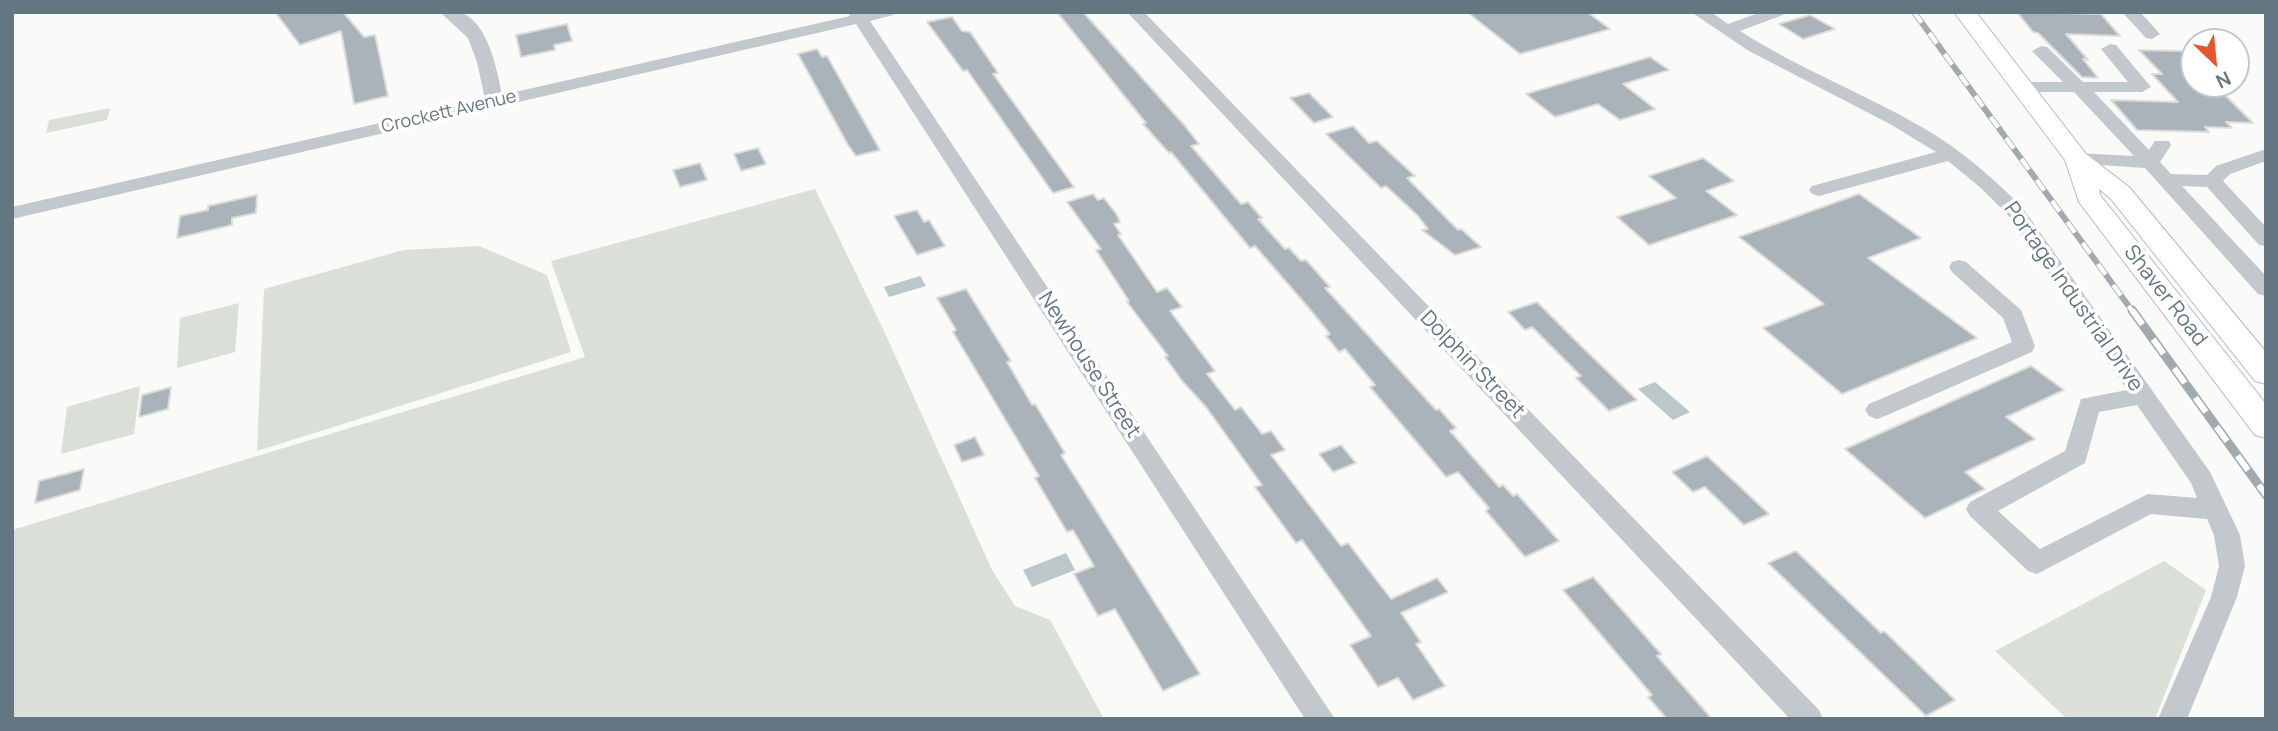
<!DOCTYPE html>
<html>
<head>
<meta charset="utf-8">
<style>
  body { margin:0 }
  #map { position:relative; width:2278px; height:731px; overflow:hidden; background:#fafaf8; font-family:Manrope,sans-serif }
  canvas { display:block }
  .frame { position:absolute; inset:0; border:14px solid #657683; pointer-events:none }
  .north { position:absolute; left:2180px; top:28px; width:70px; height:70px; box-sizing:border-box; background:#fff; border:2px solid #c1c8cd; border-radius:50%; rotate:154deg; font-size:19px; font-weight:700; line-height:28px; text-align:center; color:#657683 }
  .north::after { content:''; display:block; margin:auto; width:24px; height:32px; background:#e4572e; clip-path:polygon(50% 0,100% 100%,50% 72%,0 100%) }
</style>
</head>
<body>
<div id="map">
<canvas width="2278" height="731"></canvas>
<div class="frame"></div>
<div class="north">N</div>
</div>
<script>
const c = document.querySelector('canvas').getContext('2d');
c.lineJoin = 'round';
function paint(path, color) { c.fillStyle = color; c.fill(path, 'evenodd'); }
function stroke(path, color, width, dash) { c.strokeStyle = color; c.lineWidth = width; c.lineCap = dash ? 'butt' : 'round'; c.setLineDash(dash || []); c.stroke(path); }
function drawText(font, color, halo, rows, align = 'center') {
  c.font = font + ' Manrope,sans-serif'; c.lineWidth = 7; c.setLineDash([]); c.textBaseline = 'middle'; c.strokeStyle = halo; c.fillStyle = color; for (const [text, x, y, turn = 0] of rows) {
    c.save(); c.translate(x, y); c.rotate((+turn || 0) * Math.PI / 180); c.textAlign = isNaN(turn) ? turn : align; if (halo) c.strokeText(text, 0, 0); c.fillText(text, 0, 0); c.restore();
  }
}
paint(new Path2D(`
  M110,108L107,120L46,133L49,120Z
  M815,189L884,331L992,570L1015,606L1050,620L1104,719H12V530L585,357L551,261Z
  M479,246L547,275L571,352L257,451L264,289L404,250Z
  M239,303L235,352L177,368L180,318Z
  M140,386L134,434L61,454L67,407Z
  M2164,561L2206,590L2155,719H2067L1995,651Z`), '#dadfd7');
paint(new Path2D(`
  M920,276L926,286L889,297L884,287Z
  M1655,382L1690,412L1673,420L1638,389Z
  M1066,553L1075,570L1032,587L1023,570Z`), '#bbc7cb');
const building = new Path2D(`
  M275,12H343L364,37L375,35L388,96L354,104L341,31L300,45Z
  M1057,12H1083L1185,126L1199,144L1191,146L1241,204L1248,202L1262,218L1258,219L1285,249L1289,248L1301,261L1306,260L1330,287L1325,288L1436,410L1439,409L1456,428L1450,431L1499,487L1503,485L1513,496L1517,494L1559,541L1525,557L1486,511L1489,508L1458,472L1446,477L1370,387L1375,385L1345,349L1339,352L1326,336L1330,334L1308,307L1255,246L1250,248L1171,152L1169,153L1143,124L1146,123Z
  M1467,12H1587L1610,29L1520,54Z
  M2017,12L2101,14L2120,36L2066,34L2088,60L2083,59L2098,78L2082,77L2038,33L2033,32Z
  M1810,15L1835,29L1803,39L1779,24Z
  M952,17L962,31L970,32L998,73L993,74L1074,187L1053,193L967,70L963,71L927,22Z
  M567,24L572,41L554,45L555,50L521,57L516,35Z
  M817,49L822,57L827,56L880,150L856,156L848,145L798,54Z
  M2139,50L2181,51L2194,64V84H2214L2253,123L2226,122L2232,128L2205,127L2209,132L2137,130L2111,100L2178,102L2152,74H2162Z
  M1650,57L1669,70L1623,84L1655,109L1620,120L1598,104L1555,117L1526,94Z
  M1309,93L1333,117L1314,123L1290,98Z
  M1353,126L1369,143L1377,141L1415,176L1407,178L1458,230L1461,229L1481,247L1455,255L1422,230L1428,229L1418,216L1386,186L1381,188L1326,134Z
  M758,148L766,164L741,171L734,154Z
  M1703,158L1734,181L1706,191L1737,215L1649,245L1617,217L1676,198L1649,176Z
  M700,163L707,180L680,187L673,170Z
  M1093,194L1098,200L1104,198L1117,215L1120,222L1114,224L1121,234L1118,235L1157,292L1167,288L1182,307L1170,311L1215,371L1207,374L1235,410L1241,407L1262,434L1271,431L1285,450L1271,455L1341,546L1348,543L1391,599L1437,578L1448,592L1401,613L1421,642L1416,644L1445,686L1413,700L1398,678L1378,687L1350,645L1371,636L1302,540L1296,543L1255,487L1262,485L1206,407L1183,382L1165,357L1168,356L1127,302L1129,301L1096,250L1101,249L1067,202Z
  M1859,194L1921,238L1868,258L1977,338L1842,394L1763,328L1824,304L1739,237Z
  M257,195L256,213L232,218V225L177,238L180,216L208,210V206Z
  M917,210L924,222L929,220L945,246L917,255L894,216Z
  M966,289L1011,361L1007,362L1032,405L1035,404L1065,453L1061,455L1200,674L1163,691L1115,609L1098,616L1074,574L1094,566L1073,530L1067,532L1035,478L1039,476L953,332L956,330L937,298Z
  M1537,302L1581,346L1637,400L1609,411L1576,378L1581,376L1532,327L1525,330L1508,312Z
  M2031,366L2064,390L2006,417L2035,439L1965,472L1985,489L1925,518L1845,449Z
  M171,387L168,409L139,417L142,395Z
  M975,437L984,455L962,462L954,445Z
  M1341,445L1356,463L1333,472L1319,454Z
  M1707,456L1769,514L1744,525L1705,487L1693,492L1672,472Z
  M84,469L80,490L35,503L39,481Z
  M1796,551L1881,633L1884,631L1955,700L1926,716L1768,563Z
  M1593,577L1661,654L1657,656L1712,719H1667L1648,697L1652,695L1563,590Z`);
paint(building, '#aab3b9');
stroke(building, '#dcdcda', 2);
const major = new Path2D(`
  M1954,12H1976L2086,154L2129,187L2266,352V384L2255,381L2111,199L2099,189L2100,195L2266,404V438L2255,435L2079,202L2065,160Z`);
stroke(major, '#b5babe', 2);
paint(new Path2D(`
  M440,12C447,12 456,11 462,13C489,24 497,71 502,95L850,16L848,12H895L893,15L870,21L1335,719H1305L856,24L12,219V207L485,99L477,62L468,38Z
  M1127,12H1144L1819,710L1823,719H1790Z
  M1691,12H1711L1728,24L1761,12H1785L1783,15L1740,31C1802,71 1872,96 1935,135C1967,155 1995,180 2022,207L2210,472L2240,535L2245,566L2237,597L2187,719H2158L2211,597L2219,566L2214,535L2207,519L2151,514L2037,574L2028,571L1970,516L1966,509L1970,502L2065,451L2081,399L2127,390L2008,215L1981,188L1948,161L1819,196L1812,194L1809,190L1812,186L1936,152L1890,124L1749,51ZM2137,405L2191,483L2197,498L2148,494L2040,549L1998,511L2085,463L2099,412Z
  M2122,12H2140L2160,34L2152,39L2146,38Z
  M2110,44L2116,45L2151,87L2142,92H2094L2149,150L2155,141H2169L2171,145L2160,162L2171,174L2207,175L2216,166L2266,149V161L2230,174L2223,181L2266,227V246L2259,245L2207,187L2182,186L2266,276V296L2258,294L2145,168L2070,163L2067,159L2077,153L2134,156L2074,92H2022L2013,87L2022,82H2063L2032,51L2041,46L2047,47L2083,82H2128L2101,49Z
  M1959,260L1966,262L2021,310L2035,346L2032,352L1885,416L1877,419L1869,416L1865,410L1869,404L2012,342L2003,318L1952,272L1949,267L1952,262Z`), '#c3c8cc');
paint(major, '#fff');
const railFar1 = new Path2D(`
  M1914,12L2133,312`);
const rail = new Path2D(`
  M2132,310L2266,495`);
stroke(railFar1, '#a2aab0', 6);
stroke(rail, '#a2aab0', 9);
stroke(railFar1, '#fff', 4.5, [13]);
stroke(rail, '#fff', 6, [18]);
drawText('18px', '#657683', '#fff', [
  ["Crockett Avenue",449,112,-13]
]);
drawText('21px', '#657683', '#fff', [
  ["Shaver Road",2165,296,52],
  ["Portage Industrial Drive",2073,297,55],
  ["Newhouse Street",1089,365,57],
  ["Dolphin Street",1472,365,46]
]);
</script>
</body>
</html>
